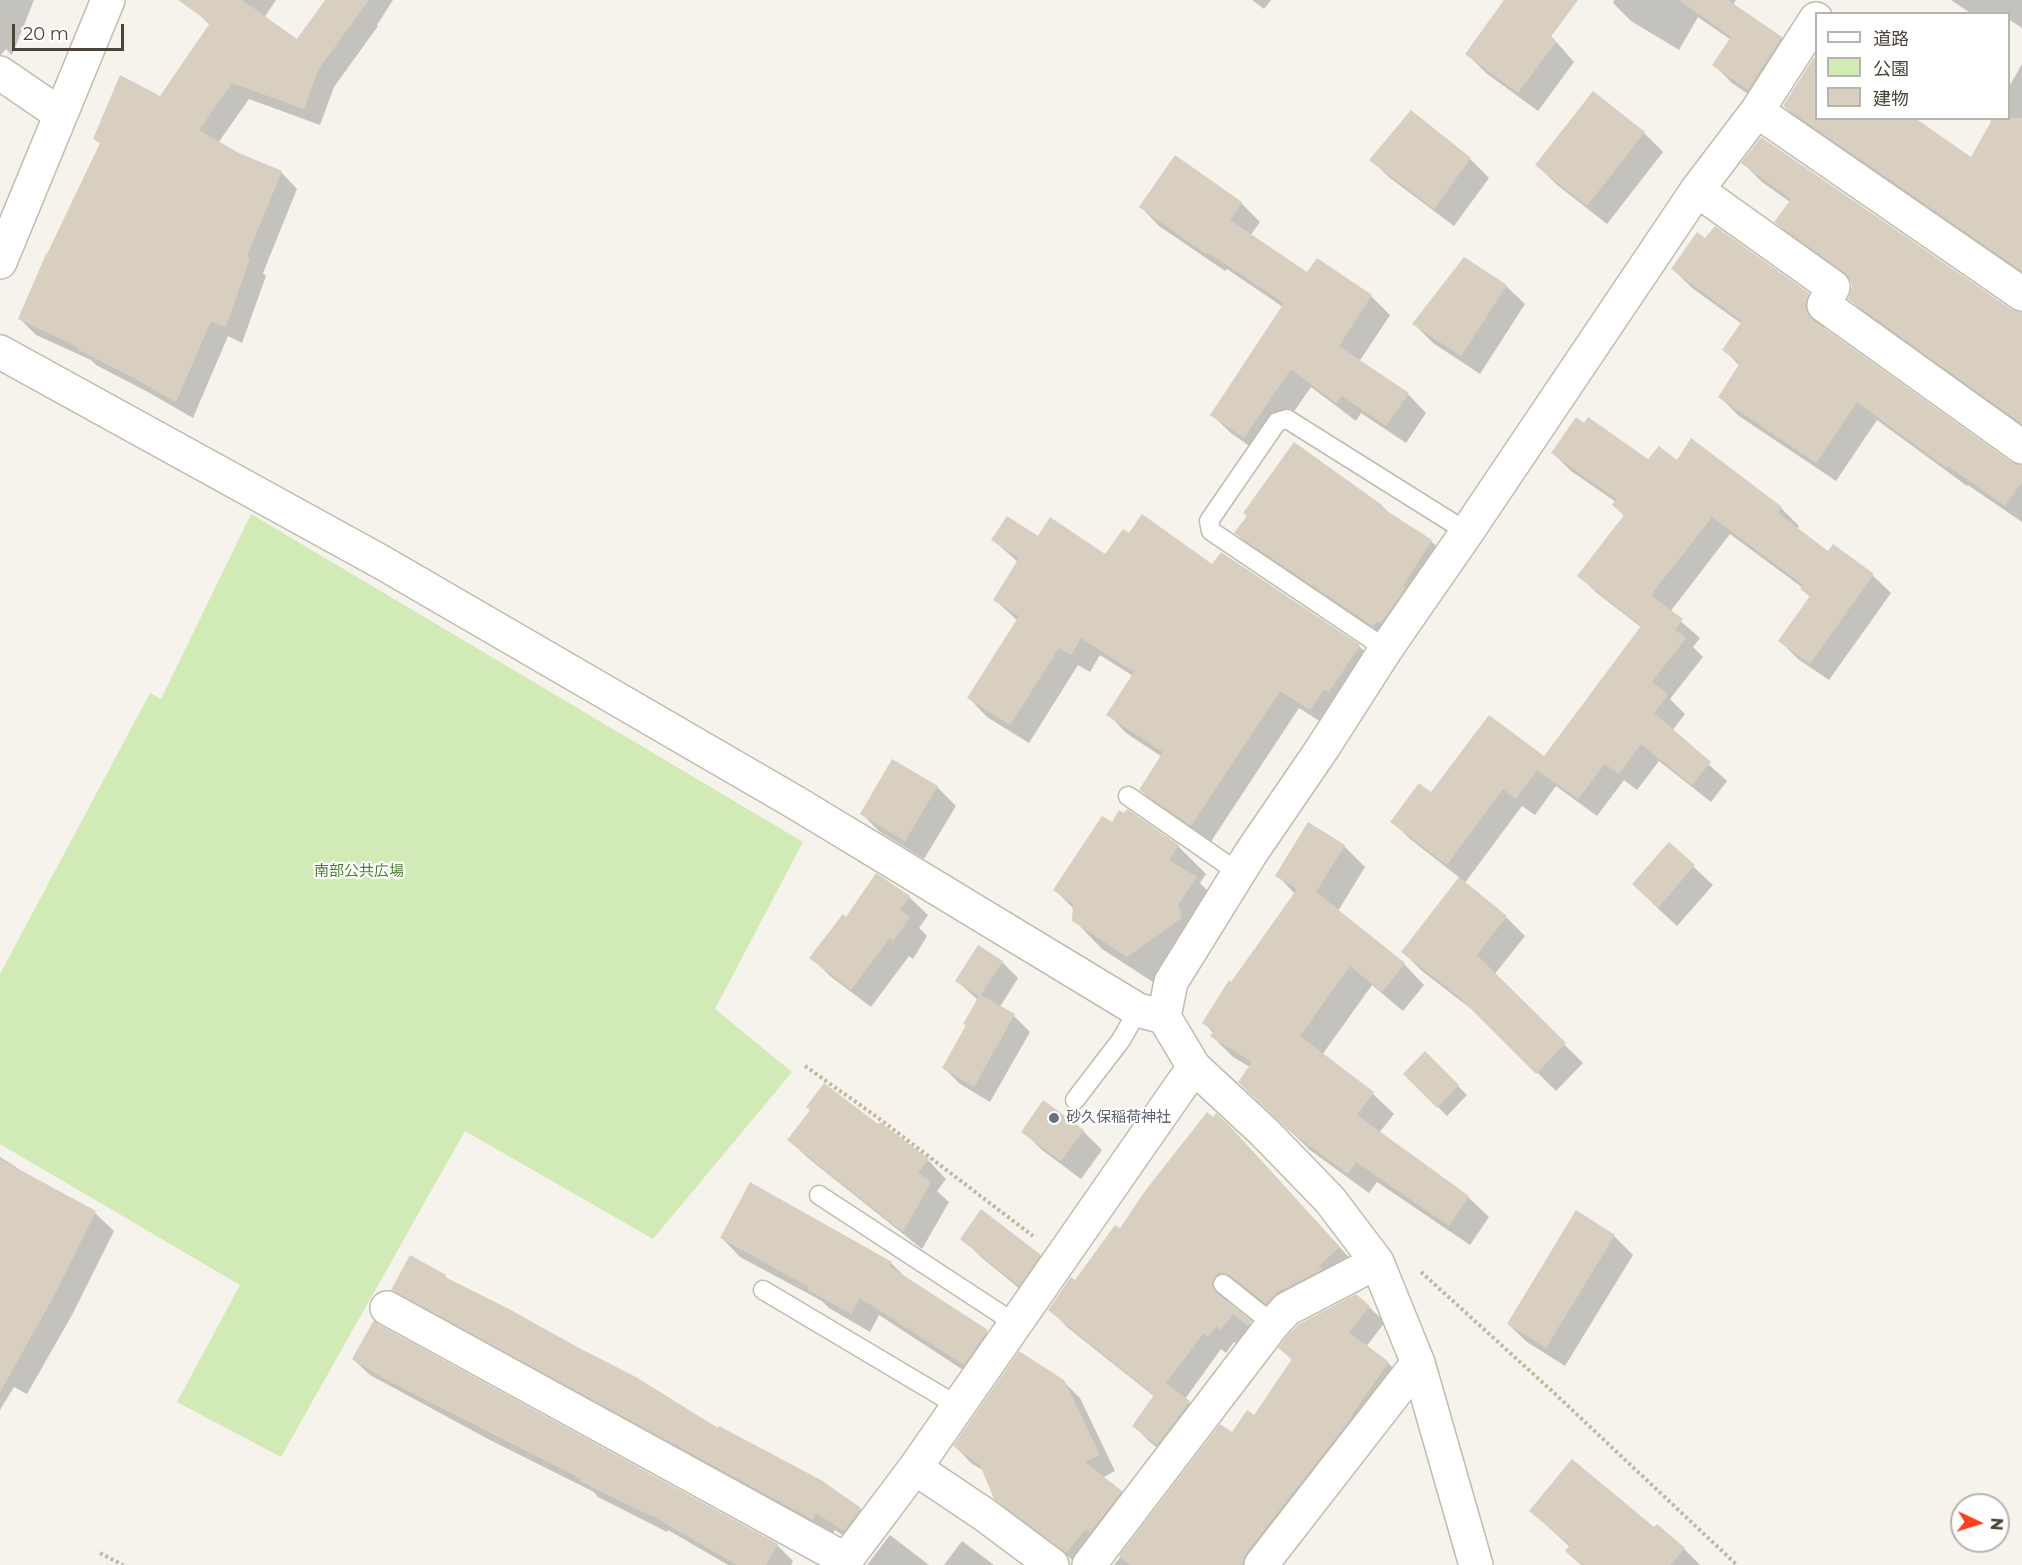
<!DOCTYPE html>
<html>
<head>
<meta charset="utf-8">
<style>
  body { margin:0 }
  #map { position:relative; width:2022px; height:1565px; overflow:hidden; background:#f6f3ec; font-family:Montserrat,"Noto Sans JP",sans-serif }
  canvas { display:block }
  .legend { position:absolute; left:1815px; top:12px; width:195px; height:108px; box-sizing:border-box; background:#fff; border:2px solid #b7b4b0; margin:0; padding:8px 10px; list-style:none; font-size:18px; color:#4b4439 }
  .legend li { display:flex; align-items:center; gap:12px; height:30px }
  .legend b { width:30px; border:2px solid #b7b4b0 }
  .north { position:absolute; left:1950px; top:1493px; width:60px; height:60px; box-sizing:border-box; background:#fff; border:2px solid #b7b4b0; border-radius:50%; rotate:94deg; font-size:16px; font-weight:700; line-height:24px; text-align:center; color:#4b4439 }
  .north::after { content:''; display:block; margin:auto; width:21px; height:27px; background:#fc3f1d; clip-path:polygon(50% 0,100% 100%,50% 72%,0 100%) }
  .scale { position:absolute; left:12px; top:24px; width:112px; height:27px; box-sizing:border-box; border:3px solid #4b4439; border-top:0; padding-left:8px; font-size:18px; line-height:21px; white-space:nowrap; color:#4b4439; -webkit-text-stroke:4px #fff; paint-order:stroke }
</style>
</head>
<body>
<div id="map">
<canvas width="2022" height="1565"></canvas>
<ul class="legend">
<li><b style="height:8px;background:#fff"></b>道路</li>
<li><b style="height:16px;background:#d2eab5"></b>公園</li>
<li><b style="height:16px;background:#d8cfc1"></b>建物</li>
</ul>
<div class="north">N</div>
<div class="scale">20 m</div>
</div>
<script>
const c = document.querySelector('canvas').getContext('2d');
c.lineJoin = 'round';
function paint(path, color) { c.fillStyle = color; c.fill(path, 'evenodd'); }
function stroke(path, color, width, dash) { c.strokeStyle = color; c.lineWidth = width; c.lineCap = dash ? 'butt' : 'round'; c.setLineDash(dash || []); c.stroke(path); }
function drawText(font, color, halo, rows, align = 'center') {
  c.font = font + ' Montserrat,"Noto Sans JP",sans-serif'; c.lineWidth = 4.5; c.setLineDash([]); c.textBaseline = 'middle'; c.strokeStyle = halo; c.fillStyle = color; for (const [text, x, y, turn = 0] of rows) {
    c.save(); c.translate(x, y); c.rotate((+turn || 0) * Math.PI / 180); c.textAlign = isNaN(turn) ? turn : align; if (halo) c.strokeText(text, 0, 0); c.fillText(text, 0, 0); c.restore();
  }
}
paint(new Path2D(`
  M251,514L803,842L715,1009L792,1072L653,1239L465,1131L281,1457L177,1402L240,1285L0,1144V974L150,693L161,699Z`), '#d2eab5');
paint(new Path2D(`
  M0,0H34L12,55L6,49L0,56Z
  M207,0H276L264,18L297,41L327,0H393L377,25L378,26L334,87L320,125L249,99L218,143L238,155L281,172L297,189L263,273L266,276L242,343L228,336L193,418L148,392L96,365L91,360L36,335L20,319L101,144L95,138L160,98L211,26L198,13Z
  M1252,0H1271L1264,9Z
  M1614,0H1736L1733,5L1782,38L1800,56L1767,107L1732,83L1714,65L1731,40L1698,17L1679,50L1631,21L1613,3Z
  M1951,0H2022V28L2010,20L2008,23V14H1972Z
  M1551,36L1574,62L1538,111L1486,73L1467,54Z
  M1816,56V118L2022,198V276L1804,125L1784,106Z
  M2022,64V146L2009,139L1988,118H2008V84L2010,85Z
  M1593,93L1644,133L1663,152L1607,224L1556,184L1537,165Z
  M1412,113L1470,159L1489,178L1454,226L1390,178L1371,160Z
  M1743,163L2011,311L2022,314V428L1869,318L1850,299L1853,286L1852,281L1795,241L1776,222L1790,202L1762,182Z
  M1241,203L1260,222L1250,236L1308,275L1371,296L1390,315L1359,362L1408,394L1426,413L1406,443L1361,413L1356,421L1311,387L1263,456L1231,433L1212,415L1283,307L1227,269L1225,271L1159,226L1141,207Z
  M1673,269L1808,294L1828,314L1824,326L1825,331L2010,464L2022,467V522L1968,485L1967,486L1877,420L1836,481L1739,416L1720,397L1740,366L1724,350L1742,324L1692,288Z
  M1506,286L1525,304L1480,374L1433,343L1414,324Z
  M1553,453L1677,462L1781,508L1799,526L1797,529L1828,553L1833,546L1873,576L1891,593L1829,680L1798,659L1780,641L1811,598L1802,589L1803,588L1730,534L1670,612L1700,638L1693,647L1703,657L1670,699L1685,714L1672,731L1727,781L1711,802L1659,761L1637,790L1624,780L1597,816L1556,786L1535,815L1522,806L1464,884L1506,917L1525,936L1494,975L1583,1063L1556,1091L1479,1015L1422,971L1403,952L1460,878L1410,839L1392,821L1431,794L1545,759L1642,628L1597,593L1579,576L1625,517L1614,505L1616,502L1571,471Z
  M1382,506L1393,517L1431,541L1450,560L1394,644L1255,552L1236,533Z
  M1129,535L1213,566L1222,554L1359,646L1378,665L1329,727L1299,708L1210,843L1159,808L1141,790L1162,757L1126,733L1108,714L1133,676L1100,655L1090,672L1078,665L1029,743L987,717L969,698L1018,621L995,600L1018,562L993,540L1038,538L1105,557Z
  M937,787L956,806L924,859L880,832L861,813Z
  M1112,824L1178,846L1206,874L1200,883L1224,907L1156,984L1102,949L1074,920L1075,910L1055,890Z
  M1669,844L1713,885L1677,926L1652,903Z
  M1344,846L1365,867L1338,911L1404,964L1424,985L1403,1011L1372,985L1322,1055L1373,1094L1394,1114L1379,1133L1468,1197L1489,1217L1470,1245L1377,1182L1369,1193L1310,1150L1260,1102L1250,1067L1233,1057L1212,1036L1214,1034L1204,1023L1295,894L1277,875Z
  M909,897L928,915L919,928L927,936L913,959L909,956L871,1007L830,976L811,957L846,919Z
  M1002,962L1018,978L1000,1007L1014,1016L1030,1032L990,1102L960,1084L944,1068L967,1026L978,1000L957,981Z
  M1425,1053L1467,1095L1447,1116L1405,1074Z
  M1023,1131H1083L1102,1150L1081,1179L1042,1150Z
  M789,1140L928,1160L946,1179L937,1191L949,1202L922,1249L808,1158Z
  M1246,1145L1356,1265L1284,1320L1248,1292L1237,1290L1232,1294L1228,1301L1230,1306L1268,1339L1239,1346L1234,1342L1226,1353L1221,1349L1185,1399L1207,1420L1175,1461L1151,1443L1134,1426L1155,1397L1067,1327L1050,1309L1120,1230Z
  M0,1157L16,1167L23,1174L95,1213L114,1231L72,1315L27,1394L14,1387L0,1410Z
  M1614,1236L1633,1255L1565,1366L1527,1342L1508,1324Z
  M722,1238L891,1263L910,1282L987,1332L1006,1350L983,1383L879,1315L870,1332L829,1308L822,1301L740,1257Z
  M962,1238L1040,1256L1058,1275L1038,1304L981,1257Z
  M445,1276L451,1282L718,1430L820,1481L860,1509L879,1527L863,1549L835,1530L831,1537L411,1308L393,1290Z
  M1369,1307L1385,1322L1366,1347L1388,1363L1404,1379L1262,1565H1114L1221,1426L1232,1434L1255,1417L1293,1361L1280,1348Z
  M353,1359L777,1545L793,1561L791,1565H728L668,1530L667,1532L598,1497L594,1492L488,1439L370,1375Z
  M1063,1381L1080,1398L1115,1471L1102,1478L1121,1492L1137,1509L1077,1565L1070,1558L1013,1515L995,1498L984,1471L971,1463L955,1446Z
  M1531,1511L1684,1549L1700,1565H1581L1567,1551L1570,1547Z
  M890,1535L929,1565H867Z
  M962,1541L994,1565H944Z`), '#0003');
paint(new Path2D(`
  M178,0H242L297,39L325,0H369L318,70L304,109L232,83L199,130L239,153L282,171L247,256L250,258L226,327L211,321L176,402L130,376L77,349L78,347L18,319L46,254H47L100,143L93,139L120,75L160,96L210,23Z
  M1504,0H1578L1550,38L1556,42L1518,93L1465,54Z
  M1679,0H1728L1782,37L1748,90L1712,65L1731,37Z
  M1814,57L1816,59V118H1915L1971,157L1993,118H2022V271L1783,106Z
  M1593,91L1645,132L1587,206L1535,165Z
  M1411,110L1471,158L1434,209L1369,160Z
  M1761,137L2011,309L2022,312V424L1848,299L1852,286L1849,278L1844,272L1774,222L1791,199L1741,163Z
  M1175,155L1242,202L1230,220L1307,272L1317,258L1372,295L1339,346L1409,393L1386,426L1342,396L1336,403L1291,369L1244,438L1210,415L1284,303L1207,252L1206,254L1139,207Z
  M1715,226L1809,293L1805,306L1808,314L1813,320L2011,462L2022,465V482L2005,506L1948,466L1947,468L1857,402L1816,463L1718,397L1740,363L1722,350L1742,321L1671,269L1697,232L1705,238Z
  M1464,257L1507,285L1461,356L1412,324Z
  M1576,417L1584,423L1588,417L1648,459L1659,446L1677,460L1691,438L1782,507L1778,513L1828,551L1833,544L1874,574L1810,664L1778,641L1810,596L1800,589L1803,585L1712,517L1651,595L1683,619L1675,630L1686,638L1652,682L1668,695L1654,713L1711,762L1692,785L1641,744L1619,774L1605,764L1578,799L1537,770L1516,799L1503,789L1447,865L1390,822L1419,783L1431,792L1489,715L1544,756L1641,626L1577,576L1624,515L1612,505L1616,499L1551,453Z
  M1294,442L1382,505L1381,507L1432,540L1403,586L1406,587L1381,623L1378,621L1373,626L1234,533L1247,516L1243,513Z
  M1142,514L1212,564L1221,552L1360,645L1329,692L1324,689L1310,710L1280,691L1191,826L1139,790L1163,752L1106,715L1134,672L1081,638L1071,655L1059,648L1010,725L967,698L1019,616L993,600L1019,558L991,540L1007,516L1038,536L1050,517L1105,554L1123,529L1129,533Z
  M892,759L938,786L905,841L860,814Z
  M1127,809L1179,845L1169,860L1197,877L1178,905L1182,918L1127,957L1072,921L1073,904L1053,890L1102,816L1112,822L1119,810L1124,813Z
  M1308,822L1345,845L1316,892L1405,963L1382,992L1350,966L1300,1036L1374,1092L1357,1115L1469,1196L1449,1226L1356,1162L1348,1174L1288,1130L1238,1082L1252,1062L1210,1036L1214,1031L1202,1023L1229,980L1231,982L1297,889L1275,876Z
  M1669,842L1695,865L1658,908L1632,884Z
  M876,873L910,896L900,910L910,917L893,941L890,938L851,990L809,958L843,914L846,917Z
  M1459,877L1507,916L1477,955L1566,1043L1536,1074L1458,996L1401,952Z
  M978,945L1003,961L981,995L1015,1014L974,1087L942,1068L966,1025L963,1024L979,996L955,981Z
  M1425,1051L1459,1085L1437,1108L1403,1074Z
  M824,1083L878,1124L880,1122L929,1159L918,1173L931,1182L903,1232L787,1140L810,1110L806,1107Z
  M1043,1100L1084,1130L1061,1161L1021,1132Z
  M1207,1112L1213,1117L1216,1113L1229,1125L1340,1247L1319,1266L1323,1269L1278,1292L1266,1304L1230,1275L1219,1273L1215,1277L1212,1283L1216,1292L1252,1321L1248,1326L1233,1314L1221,1330L1216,1326L1208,1337L1204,1333L1166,1383L1190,1401L1157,1445L1132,1426L1154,1395L1048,1310L1071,1277L1075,1280L1115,1225L1120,1228L1145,1191Z
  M0,1159L96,1211L54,1296L0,1392Z
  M750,1182L892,1262L889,1266L988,1330L964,1365L860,1298L851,1314L808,1290L809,1287L720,1238Z
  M981,1209L1041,1255L1019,1286L960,1239Z
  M1576,1210L1615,1235L1546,1348L1507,1324Z
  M410,1255L446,1275L445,1277L509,1309L579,1348L636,1377L718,1428L719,1426L821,1480L861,1508L844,1531L816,1513L813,1520L391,1290Z
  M1356,1294L1370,1306L1349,1332L1389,1362L1351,1416L1352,1417L1246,1553L1241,1565H1130L1119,1556L1220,1424L1232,1432L1247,1410L1254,1415L1292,1359L1278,1348L1287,1336L1299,1324Z
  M374,1320L378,1324L778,1544L766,1565H737L651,1515V1516L580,1481L581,1479L383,1378L352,1359Z
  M1019,1351L1064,1380L1100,1455L1085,1462L1122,1491L1090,1533L1086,1529L1066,1553L994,1499L980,1465L953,1446Z
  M1572,1459L1654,1527L1657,1524L1685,1548L1670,1565H1581L1565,1551L1570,1545L1529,1511Z`), '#d8cfc1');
const lane = new Path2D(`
  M1386,649L1211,531L1209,521L1277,422L1287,419L1467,532
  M1128,796L1239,873
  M1075,1100L1121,1040L1138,1010
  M819,1195L1016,1324
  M1223,1284L1273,1324
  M763,1290L958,1406`);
const street = new Path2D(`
  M0,73L60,114
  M1757,111L2022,294
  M1697,190L1833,287L1824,305L2022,447
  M0,262L108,0
  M0,352L383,563L798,804L1138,1010L1164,1017
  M387,1308L846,1560
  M915,1468L985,1515L1052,1565
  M842,1565L915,1468L1194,1067
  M1089,1565L1273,1324L1287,1309L1377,1262
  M1261,1565L1418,1363
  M1476,1565L1418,1363L1377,1262L1330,1200L1264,1132L1194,1067L1164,1017L1171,982L1251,853L1322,749L1386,649L1467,532L1697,190L1757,111L1816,19`);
stroke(lane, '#c2bbae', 21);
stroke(street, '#c2bbae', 36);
stroke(new Path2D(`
  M805,1066L877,1117L1033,1236
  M1421,1272L1552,1391L1737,1565
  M100,1553L123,1565`), '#c4b79f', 4, [3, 3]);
stroke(lane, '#fff', 18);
stroke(street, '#fff', 33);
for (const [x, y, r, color] of [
  [1054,1118,6,"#6b7280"]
]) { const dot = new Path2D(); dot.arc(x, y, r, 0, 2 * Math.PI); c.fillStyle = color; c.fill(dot); stroke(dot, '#fff', 2); }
drawText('15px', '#4a7f2a', '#fff', [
  ["南部公共広場",359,872]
]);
drawText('15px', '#5b616d', '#fff', [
  ["砂久保稲荷神社",1066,1118]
], 'left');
</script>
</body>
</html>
